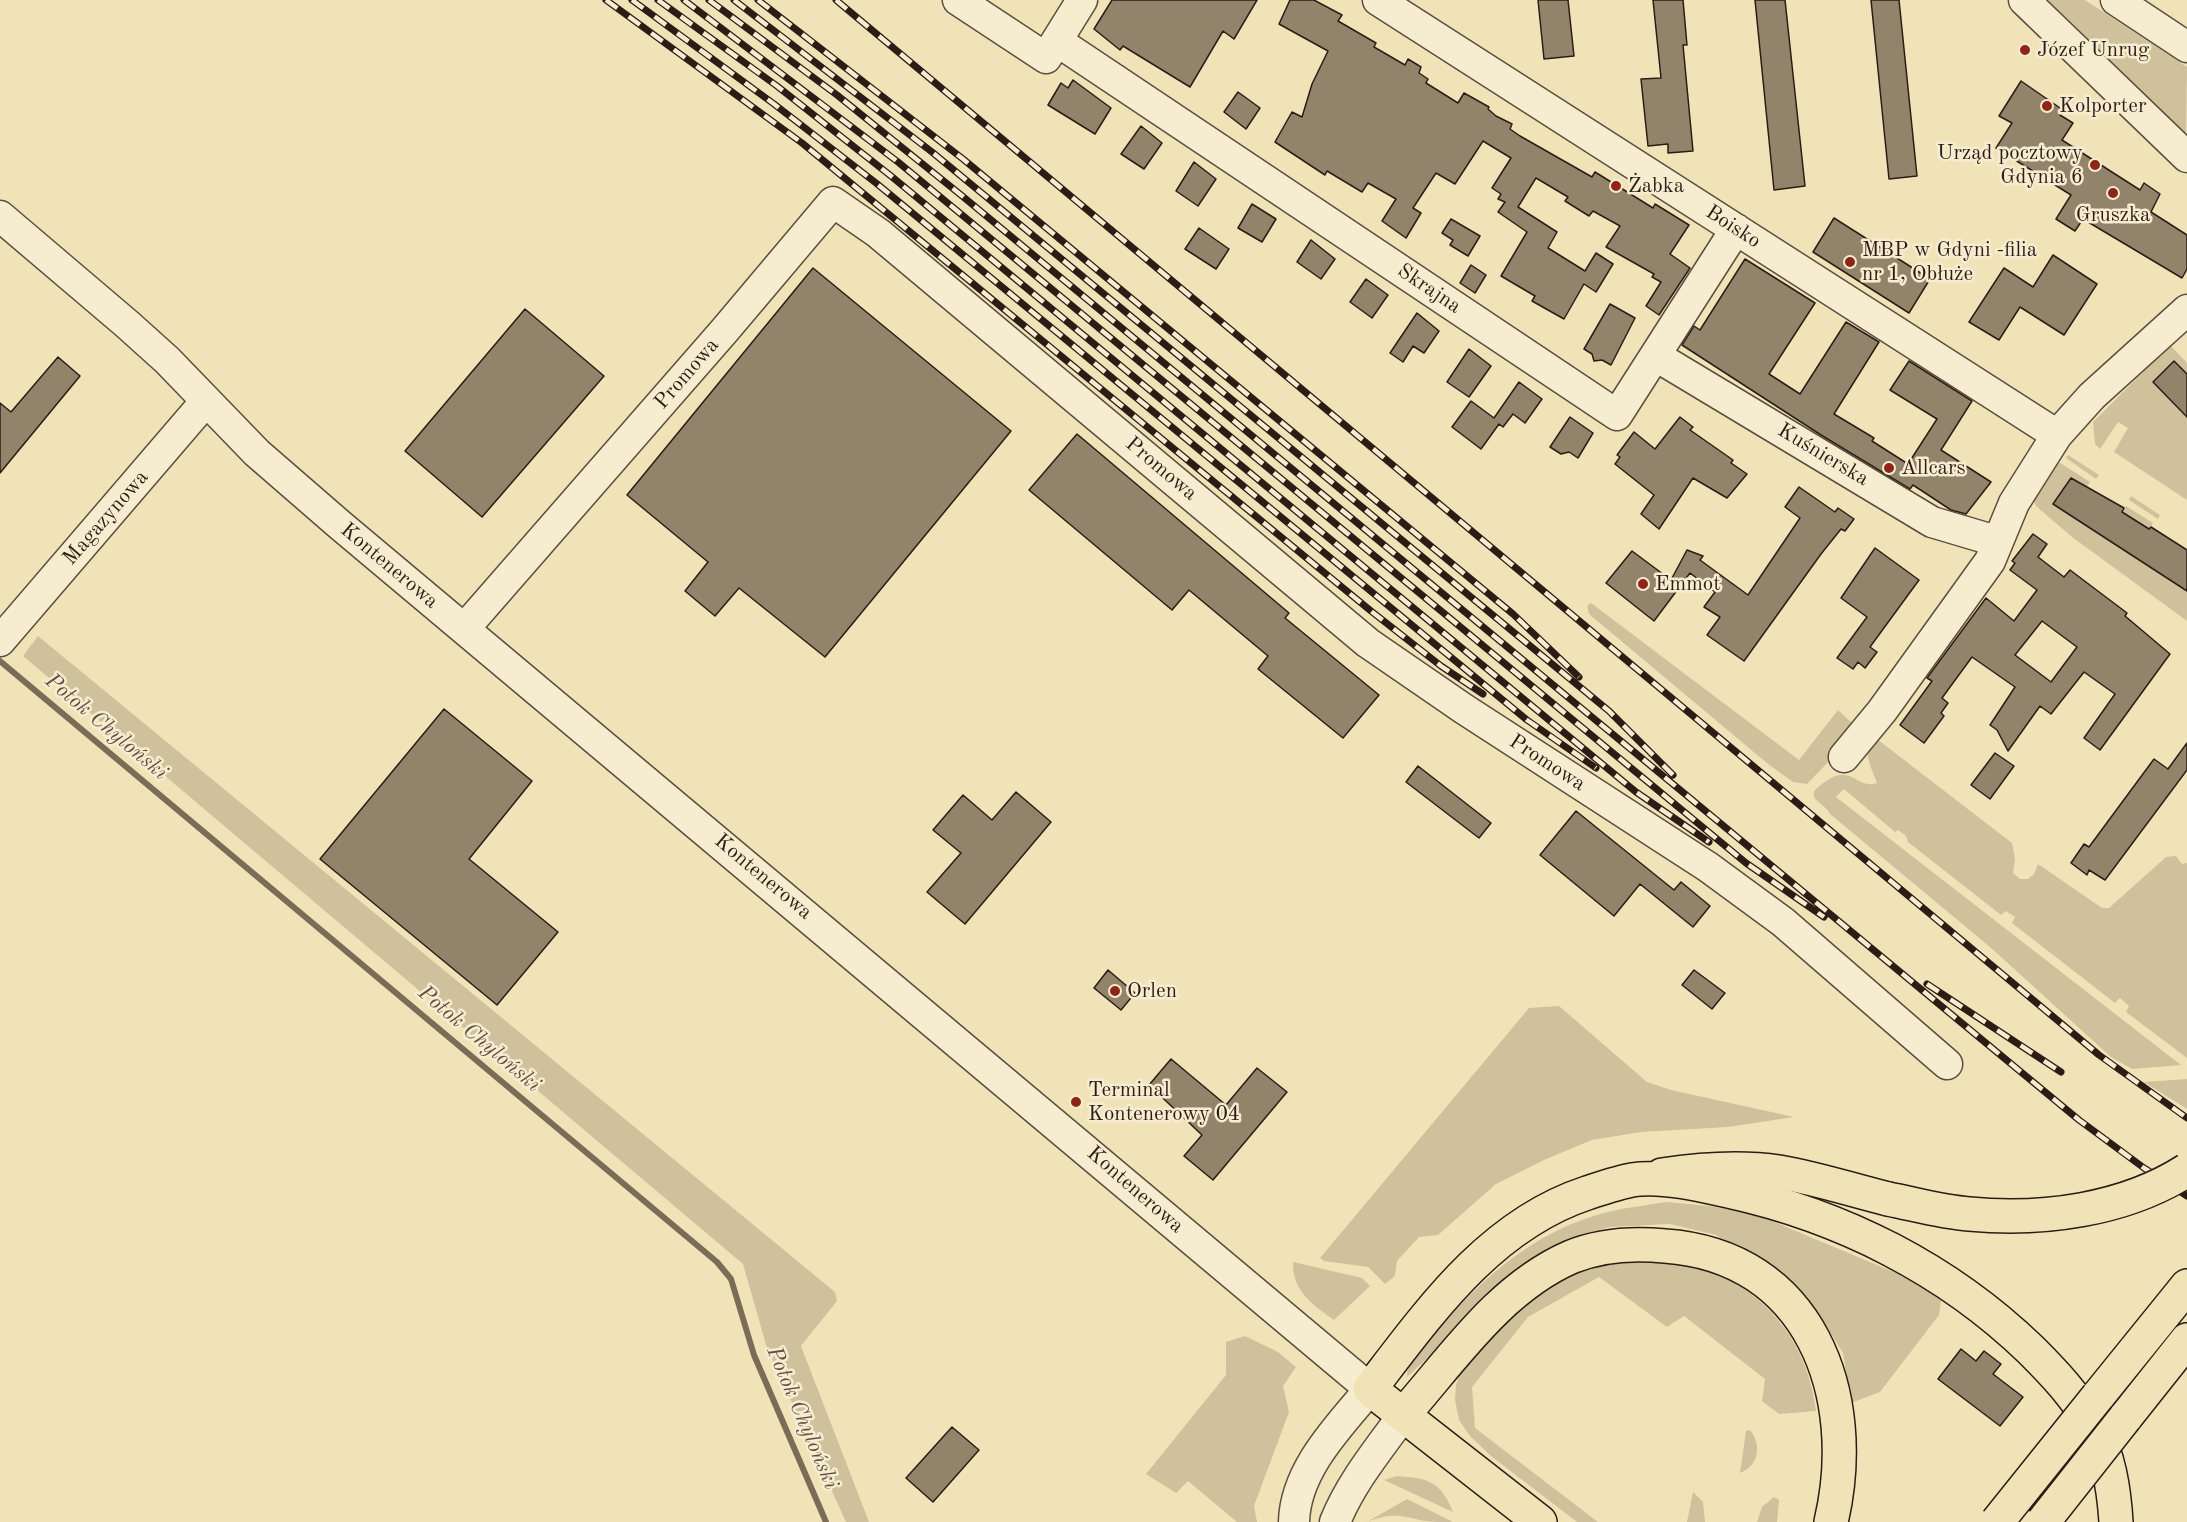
<!DOCTYPE html>
<html>
<head>
<meta charset="utf-8">
<style>
  body { margin:0 }
  canvas { display:block; background:#f1e3b8 }
</style>
</head>
<body>
<canvas width="2187" height="1522"></canvas>
<script>
const c = document.querySelector('canvas').getContext('2d');
c.lineJoin = 'round';
function paint(path, color) { c.fillStyle = color; c.fill(path, 'evenodd'); }
function stroke(path, color, width, dash) { c.strokeStyle = color; c.lineWidth = width; c.lineCap = dash ? 'butt' : 'round'; c.setLineDash(dash || []); c.stroke(path); }
function drawText(font, color, halo, rows, align = 'center') {
  c.font = font + ' "Old Standard TT",serif'; c.lineWidth = 5; c.setLineDash([]); c.textBaseline = 'middle'; c.strokeStyle = halo; c.fillStyle = color; for (const [text, x, y, turn = 0] of rows) {
    c.save(); c.translate(x, y); c.rotate((+turn || 0) * Math.PI / 180); c.textAlign = isNaN(turn) ? turn : align; if (halo) c.strokeText(text, 0, 0); c.fillText(text, 0, 0); c.restore();
  }
}
paint(new Path2D(`
  M2046,0H2085L2187,67L2186,137Z
  M2170,345L2187,363V374L2174,361L2153,382L2187,417V500L2114,452L2128,428L2118,422L2100,449L2095,444L2093,422Z
  M2068,455L2099,475L2096,479L2066,458Z
  M2059,462L2090,482L2086,488L2070,478L2054,505L2187,591V621L2072,537L2036,506L2033,499L2045,477Z
  M2131,496L2160,515L2158,519L2129,500Z
  M2126,506L2153,523L2149,529L2122,512Z
  M1591,603L1799,760L1838,710L1852,723L1835,755L1807,784L1793,782L1768,764L1589,614L1587,606Z
  M38,636L835,1292L837,1301L801,1346L869,1522H846L767,1348L743,1264L23,656Z
  M1873,736L2012,843L2015,859L2013,873L2020,879H2028L2034,874L2038,864L2102,908H2109L2166,857L2176,856L2182,864L2187,863V1058L2126,1012L2129,1006L2120,998L2115,1003L2012,923L2015,917L2006,911L2001,915L1908,842L1906,836L1898,830L1895,832L1844,789L1836,797L2181,1065L2132,1069L2111,1057L1990,947L1830,814C1826,806 1819,804 1814,797V791C1852,755 1853,791 1877,783C1871,765 1862,756 1873,736Z
  M1559,1006L1647,1082L1671,1090L1794,1117L1728,1127L1641,1132L1592,1140L1544,1160L1496,1184L1438,1235L1419,1237L1397,1261L1395,1276L1385,1284L1368,1267L1324,1261L1320,1258L1529,1008Z
  M2187,1079V1109L2144,1082Z
  M1666,1202L1710,1206L1760,1216L1901,1275L1941,1300L1939,1315L1880,1392L1851,1403L1843,1353L1815,1308L1781,1271L1716,1235L1670,1224L1610,1227L1576,1236L1558,1245L1524,1269L1407,1377L1408,1364C1465,1296 1522,1232 1612,1211C1630,1207 1649,1205 1666,1202Z
  M1657,1254C1681,1262 1709,1268 1731,1281C1781,1309 1809,1355 1816,1411L1779,1414L1762,1401L1765,1379L1684,1316L1667,1327L1599,1277L1528,1317L1472,1387L1475,1428L1598,1522H1577L1491,1456L1470,1436L1459,1420L1455,1400L1456,1385L1462,1369L1510,1313L1567,1271Z
  M1293,1262L1362,1278L1370,1286L1334,1320C1313,1305 1292,1291 1293,1262Z
  M1245,1336L1278,1352L1296,1367L1283,1386L1289,1412L1254,1506L1257,1522H1237L1188,1481L1176,1493L1146,1474L1226,1375V1342Z
  M1750,1430C1762,1445 1759,1466 1740,1473L1746,1431Z
  M1397,1476C1429,1478 1441,1482 1453,1512L1384,1480Z
  M1693,1492L1703,1502L1705,1522H1687Z
  M1774,1497L1779,1500L1777,1522H1757L1762,1507Z
  M1407,1499L1453,1522C1444,1522 1432,1522 1424,1521C1398,1515 1392,1513 1367,1522Z`), '#cfc19c');
stroke(new Path2D(`
  M0,661L717,1262L731,1279L754,1355L826,1522`), '#7a6c56', 6);
const building = new Path2D(`
  M1112,0H1257L1234,39L1223,31L1190,87L1123,46L1120,50L1094,29Z
  M1290,0H1314L1342,15L1338,21L1376,43L1374,47L1405,65L1408,59L1421,67L1419,73L1428,79L1426,83L1458,103L1464,93L1489,107L1488,109L1496,116L1512,124L1510,129L1520,136L1592,177L1595,172L1653,208L1655,204L1689,225L1670,254L1690,268L1659,315L1646,306L1661,282L1652,277L1654,274L1606,247L1620,226L1593,211L1589,216L1565,201L1568,197L1536,178L1518,207L1557,232L1548,248L1585,271L1596,253L1613,264L1596,292L1584,284L1564,319L1532,301L1535,296L1501,276L1527,232L1498,212L1505,202L1498,199L1501,194L1492,188L1511,158L1483,141L1455,184L1436,173L1413,208L1421,213L1406,238L1382,221L1396,199L1368,183L1362,192L1327,171L1325,175L1275,142L1292,112L1302,117L1312,84L1328,51L1279,24Z
  M1538,0H1568L1574,56L1544,59Z
  M1653,0H1683L1687,45H1683L1693,151L1668,153V144L1648,146L1641,79L1661,78Z
  M1755,0H1785L1805,186L1774,190Z
  M1871,0H1899L1917,176L1889,179Z
  M1073,80L1111,108L1095,134L1048,105L1061,83L1068,88Z
  M2021,81L2063,110L2060,115L2073,123L2062,140L2140,190L2144,183L2160,194L2151,212L2187,235V269L2182,278L2083,219L2075,231L2056,219L2071,195L1996,148L2012,123L1999,116Z
  M1238,92L1260,108L1246,129L1224,112Z
  M1141,126L1162,143L1144,169L1121,154Z
  M1194,162L1216,179L1198,206L1176,191Z
  M1252,204L1276,219L1262,242L1238,228Z
  M1834,218L1930,279L1909,313L1813,252Z
  M1451,219L1480,236L1468,256L1450,245L1453,240L1442,233Z
  M1199,228L1229,249L1216,269L1185,249Z
  M1311,240L1335,259L1321,279L1297,262Z
  M2053,255L2097,284L2064,335L2020,307L1999,340L1969,322L2004,268L2033,287Z
  M1745,259L1815,303L1769,374L1800,394L1846,322L1879,342L1834,414L1874,438L1872,441L1908,464L1937,419L1890,390L1909,361L1972,401L1941,450L1991,482L1966,514L1951,510L1913,485L1910,489L1821,435L1682,345L1694,326L1700,330Z
  M1471,265L1486,275L1475,293L1460,283Z
  M813,268L1011,431L825,657L739,588L715,616L685,591L708,562L627,495Z
  M1366,279L1388,295L1372,318L1350,302Z
  M1610,304L1635,318L1611,365L1602,360L1594,361L1592,354L1584,349Z
  M525,309L604,376L482,517L405,451Z
  M1417,313L1439,331L1424,353L1413,346L1403,362L1390,353Z
  M1469,349L1491,366L1469,397L1447,382Z
  M58,357L80,376L0,473V403L11,412Z
  M2174,361L2187,374V417L2153,382Z
  M1519,382L1542,399L1525,423L1513,414L1503,427L1499,424L1481,449L1452,427L1471,401L1494,418Z
  M1570,417L1593,433L1578,458L1569,452L1561,454L1550,447Z
  M1680,417L1693,427L1690,430L1733,460L1731,463L1747,474L1727,498L1693,478L1659,529L1641,514L1654,495L1615,464L1620,457L1617,455L1634,432L1655,449Z
  M1077,434L1289,613L1285,618L1379,695L1343,738L1258,669L1268,656L1189,590L1172,610L1029,490Z
  M2071,478L2124,508L2122,512L2149,529L2151,527L2187,550V591L2053,504Z
  M1799,487L1835,512L1838,508L1854,519L1845,531L1841,529L1821,554L1744,661L1707,635L1720,617L1704,607L1715,592L1690,573L1654,621L1606,583L1632,551L1671,580L1687,550L1703,556L1700,560L1748,595L1800,518L1785,507Z
  M2033,534L2047,544L2038,557L2064,577L2070,570L2127,613L2125,616L2170,654L2100,750L2084,738L2115,694L2084,672L2051,714L2040,706L2008,751L1997,730L1990,725L2015,687L1972,657L1942,698L1948,703L1941,713L1944,716L1924,743L1900,725L1932,681L1927,678L1986,598L2014,621L2037,590L2010,570L2015,563L2012,561ZM2042,621L2077,647L2051,682L2015,655Z
  M1875,548L1919,580L1870,647L1877,652L1865,668L1858,662L1853,669L1837,658L1867,617L1841,598Z
  M444,709L532,781L469,859L558,932L497,1005L320,859Z
  M2187,743V770L2105,880L2089,870L2087,875L2071,863L2084,844L2089,847L2154,759L2168,769Z
  M1995,753L2014,766L1990,799L1971,785Z
  M1418,766L1491,823L1479,838L1406,782Z
  M1016,792L1051,822L965,924L927,892L961,853L933,830L963,795L992,820Z
  M1576,811L1674,890L1681,882L1710,906L1693,927L1640,884L1614,916L1540,855Z
  M1108,970L1135,993L1121,1010L1094,988Z
  M1694,970L1725,993L1712,1009L1682,985Z
  M1171,1059L1226,1105L1257,1068L1287,1092L1213,1180L1184,1156L1202,1135L1149,1085Z
  M1961,1349L1976,1361L1984,1351L2001,1364L1993,1374L2023,1397L2000,1426L1938,1379Z
  M952,1427L979,1450L933,1502L906,1478Z`);
paint(building, '#92846a');
stroke(building, '#2b1d15', 1.5);
const minor = new Path2D(`
  M958,0L1046,58L1082,0
  M1378,0L2057,435
  M2024,0L2187,157
  M2116,0L2187,47
  M1057,41L1617,415L1736,229
  M0,216L127,324L167,360L257,453L340,525L1370,1389C1339,1426 1295,1470 1294,1522
  M1656,356L1932,522L1996,541
  M464,629L725,330L833,202L878,233L1368,643L1464,709L1708,867L1783,922L1947,1064
  M0,641L206,401
  M1844,757L1882,711L1990,561L2014,503L2057,435L2092,396L2187,310
  M1335,1522C1351,1482 1379,1449 1404,1414`);
const major = new Path2D(`
  M1662,1175C1701,1169 1740,1166 1779,1172C1815,1178 1852,1190 1888,1199
  M2098,1396L2187,1286
  M2125,1418L2187,1340`);
const highway = new Path2D(`
  M1404,1414C1454,1357 1500,1288 1571,1257C1600,1245 1634,1243 1665,1246C1810,1256 1861,1394 1831,1522
  M1540,1522L1370,1389C1430,1311 1490,1225 1587,1193C1603,1188 1624,1180 1640,1179C1668,1177 1701,1185 1728,1191C1842,1216 1947,1269 2031,1350C2054,1373 2077,1397 2093,1427C2109,1456 2114,1489 2116,1522`);
stroke(minor, '#5c4e3e', 33);
stroke(major, '#2b1d15', 36);
stroke(highway, '#2b1d15', 36);
stroke(minor, '#f6edd1', 30);
stroke(major, '#f1e3b8', 33);
stroke(highway, '#f1e3b8', 33);
const rail = new Path2D(`
  M606,0L802,143L1371,611L1441,666L1483,694
  M632,0L774,104L876,183L1527,720L1596,768
  M658,0L777,86L891,176L1636,792L1709,842
  M684,0L898,162L1746,863L1824,917
  M709,0L837,95L961,195L2079,1120L2144,1168L2187,1196
  M734,0L932,152L1609,711L1673,775
  M758,0L963,159L1513,614L1579,677
  M836,0L2099,1055L2187,1118
  M1927,984L2061,1072`);
stroke(rail, '#2b1d15', 7);
stroke(rail, '#f6edd1', 4.5, [14]);
const majorBridge = new Path2D(`
  M1888,1199C1914,1204 1942,1212 1969,1214C2042,1221 2125,1210 2187,1170
  M1997,1522L2098,1396
  M2043,1522L2125,1418`);
stroke(majorBridge, '#2b1d15', 36, []);
stroke(majorBridge, '#f1e3b8', 33);
for (const [x, y, r, color] of [
  [2025,50,6,"#8f2418"],
  [2047,106,6,"#8f2418"],
  [2095,165,6,"#8f2418"],
  [1616,186,6,"#8f2418"],
  [2113,193,6,"#8f2418"],
  [1850,262,6,"#8f2418"],
  [1889,468,6,"#8f2418"],
  [1643,584,6,"#8f2418"],
  [1115,991,6,"#8f2418"],
  [1076,1102,6,"#8f2418"]
]) { const dot = new Path2D(); dot.arc(x, y, r, 0, 2 * Math.PI); c.fillStyle = color; c.fill(dot); stroke(dot, '#f6edd1', 2); }
drawText('21px', '#2b1d15', '#f6edd1', [
  ["Józef Unrug",2037,50],
  ["Kolporter",2059,106],
  ["Urząd pocztowy",2083,153,"right"],
  ["Gdynia 6",2083,177,"right"],
  ["Żabka",1628,186],
  ["Gruszka",2113,215,"center"],
  ["MBP w Gdyni -filia",1862,250],
  ["nr 1, Obłuże",1862,274],
  ["Allcars",1901,468],
  ["Emmot",1655,584],
  ["Orlen",1127,991],
  ["Terminal",1088,1090],
  ["Kontenerowy 04",1088,1114]
], 'left');
drawText('21px', '#2b1d15', '#f6edd1', [
  ["Boisko",1733,227,33],
  ["Skrajna",1429,289,34],
  ["Promowa",687,374,-49],
  ["Kuśnierska",1823,455,31],
  ["Promowa",1161,469,40],
  ["Magazynowa",106,518,-49],
  ["Kontenerowa",389,566,40],
  ["Promowa",1547,763,33],
  ["Kontenerowa",763,877,40],
  ["Kontenerowa",1135,1190,41]
]);
drawText('italic 22px', '#5f5140', '#f6edd1', [
  ["Potok Chyloński",106,727,40],
  ["Potok Chyloński",479,1039,40],
  ["Potok Chyloński",802,1418,67]
]);
</script>
</body>
</html>
